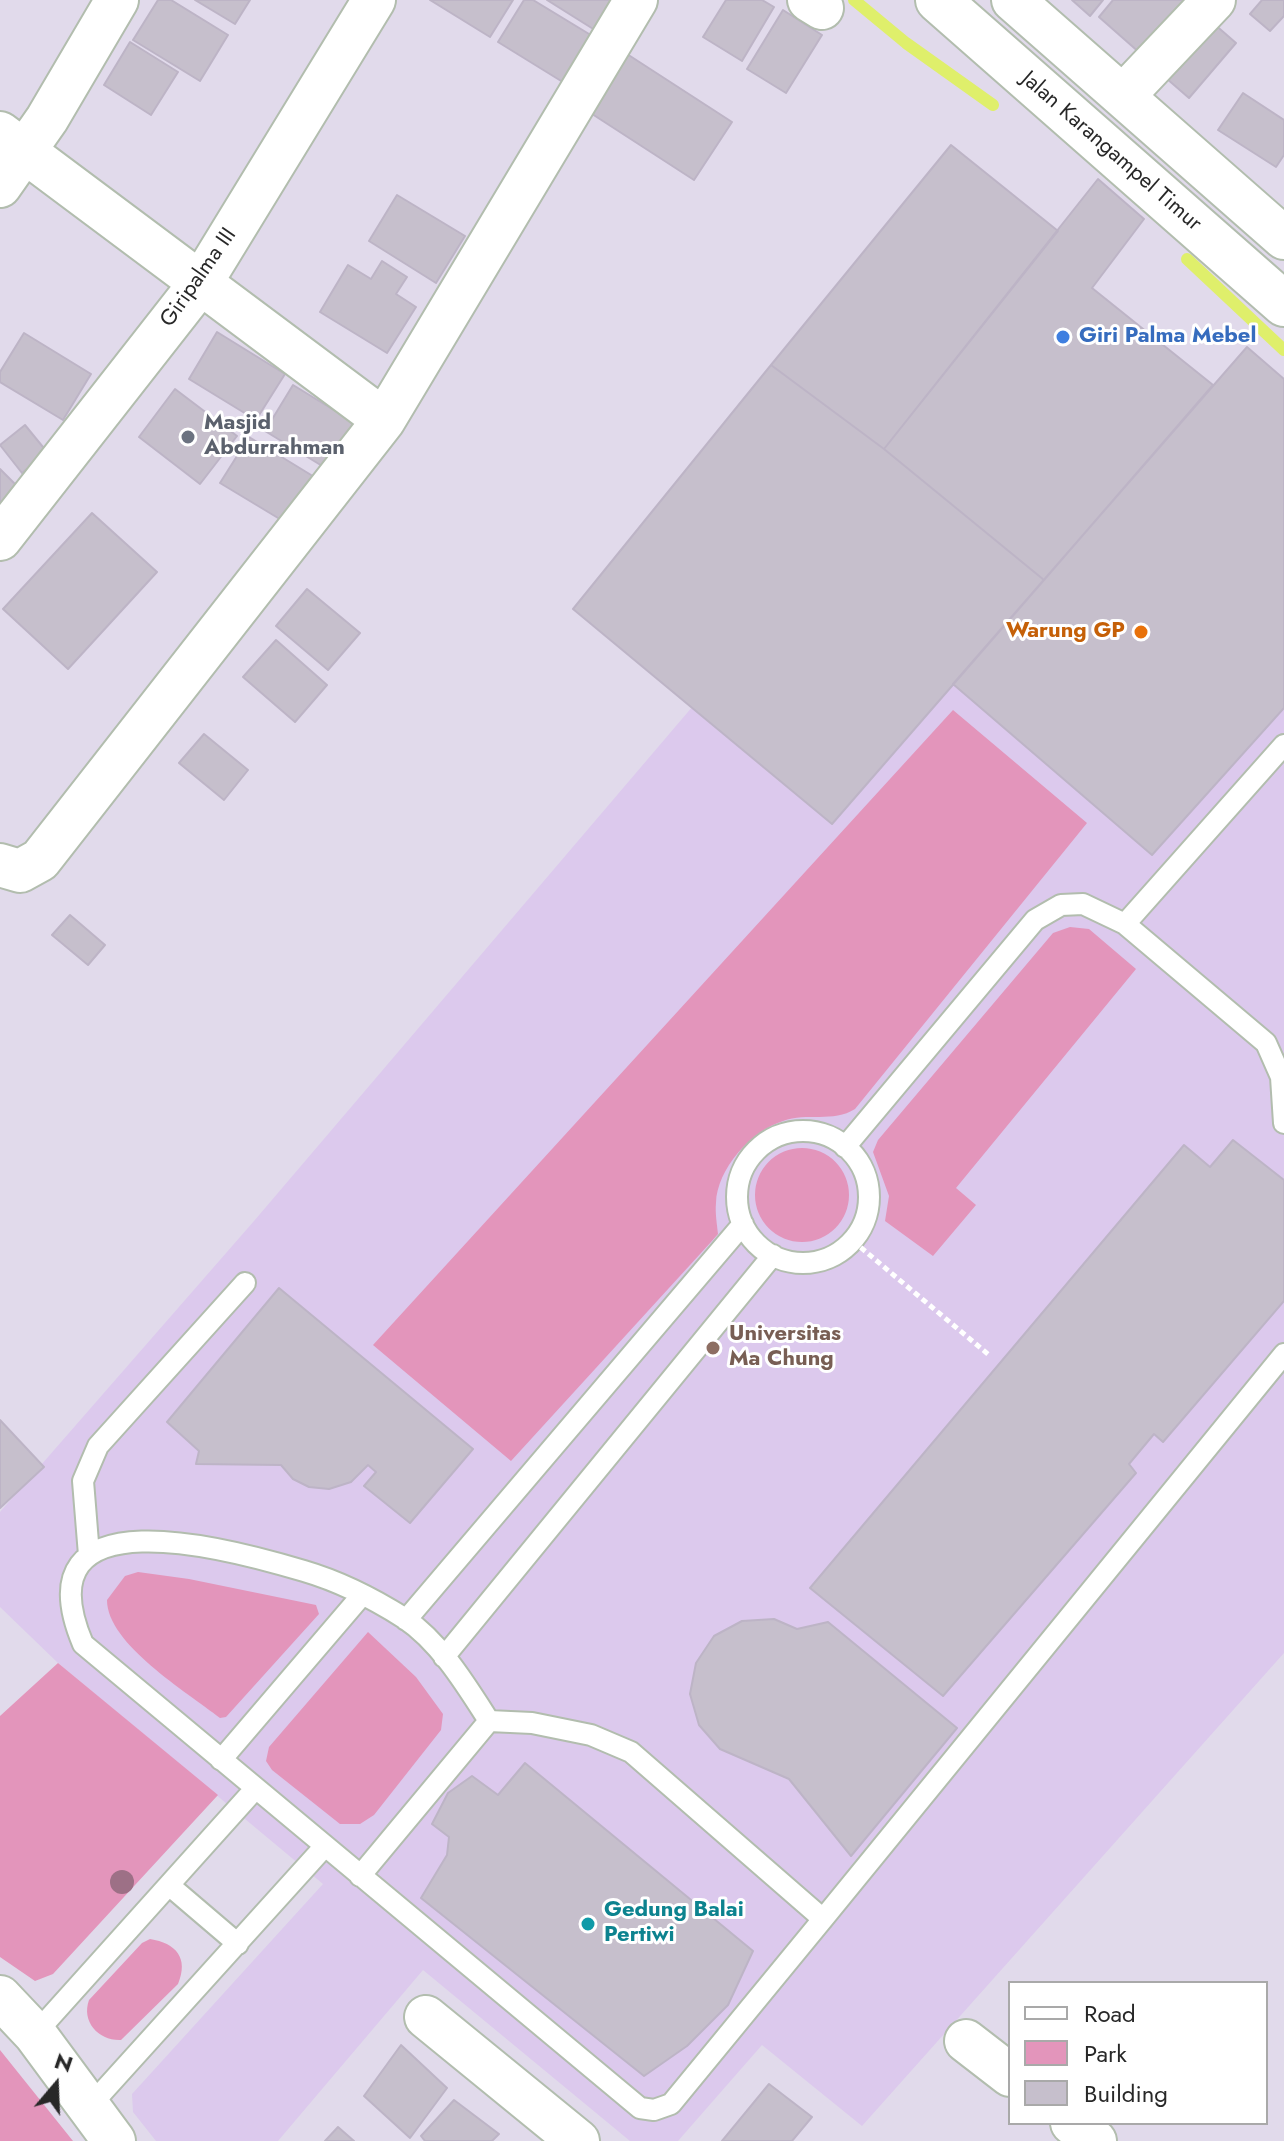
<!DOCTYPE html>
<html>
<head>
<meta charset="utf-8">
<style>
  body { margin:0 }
  #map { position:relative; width:1284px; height:2141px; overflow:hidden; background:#e1daeb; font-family:Jost,sans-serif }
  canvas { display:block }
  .legend { position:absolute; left:1008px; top:1981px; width:260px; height:144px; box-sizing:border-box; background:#fff; border:2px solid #a9a9a9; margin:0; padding:10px 14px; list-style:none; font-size:24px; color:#282828 }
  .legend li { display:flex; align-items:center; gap:16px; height:40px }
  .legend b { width:40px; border:2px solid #a9a9a9 }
  .north { position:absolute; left:16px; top:2045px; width:80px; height:80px; -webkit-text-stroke:6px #fff; paint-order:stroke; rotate:19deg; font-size:22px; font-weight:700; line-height:32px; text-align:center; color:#282828 }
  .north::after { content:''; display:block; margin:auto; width:28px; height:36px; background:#282828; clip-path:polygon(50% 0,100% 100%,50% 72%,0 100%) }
</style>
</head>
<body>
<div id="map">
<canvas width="1284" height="2141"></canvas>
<ul class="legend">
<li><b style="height:10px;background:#fff"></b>Road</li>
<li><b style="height:22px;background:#e395bb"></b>Park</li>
<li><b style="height:22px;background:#c6bfcc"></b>Building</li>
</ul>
<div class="north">N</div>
</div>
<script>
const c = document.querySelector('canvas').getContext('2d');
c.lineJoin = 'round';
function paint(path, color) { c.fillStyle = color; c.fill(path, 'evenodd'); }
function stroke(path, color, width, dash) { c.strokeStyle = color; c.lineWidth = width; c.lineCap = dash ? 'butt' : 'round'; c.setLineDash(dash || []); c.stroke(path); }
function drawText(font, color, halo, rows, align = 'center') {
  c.font = font + ' Jost,sans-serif'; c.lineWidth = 6; c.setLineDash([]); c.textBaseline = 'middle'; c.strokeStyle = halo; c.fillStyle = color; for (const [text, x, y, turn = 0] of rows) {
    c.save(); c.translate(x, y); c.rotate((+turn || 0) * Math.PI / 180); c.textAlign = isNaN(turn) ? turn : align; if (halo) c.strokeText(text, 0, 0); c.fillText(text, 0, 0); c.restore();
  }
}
paint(new Path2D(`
  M953,684L1152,855L1284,708V1653L862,2126L762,2045L678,2141H630L423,1970L278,2141H156L133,2112L132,2094L323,1884L58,1663L0,1607V1512L254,1221L693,706L832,824Z`), '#dcc9ed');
paint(new Path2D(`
  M953,710L1087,823L855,1109C833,1123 807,1112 783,1121C751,1131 717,1169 716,1203C715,1213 717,1224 718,1234L711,1242L511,1461L373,1345Z
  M1070,927L1089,929L1136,969L956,1188L976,1205L933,1256L885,1221L889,1196L873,1152L878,1140L1053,933Z
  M755 1195a47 47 0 1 1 94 0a47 47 0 1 1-94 0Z
  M138,1572L189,1579L316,1605L319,1614L226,1717L220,1718C187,1692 107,1644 107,1600L125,1576Z
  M368,1632L416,1677L443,1714L441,1730L374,1815L360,1824H340L272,1770L266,1761L269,1747Z
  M58,1663L218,1795L53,1974L35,1981L0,1957V1716Z
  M150,1939C176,1943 189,1958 178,1984L121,2040C99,2041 81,2022 89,2000L142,1943Z
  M0,2050L73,2141H0Z`), '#e395bb');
stroke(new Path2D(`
  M854,0L906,43L993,105
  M1187,259L1284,350`), '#dfef6b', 12);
const building = new Path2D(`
  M158,0H171L228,35L200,81L133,40Z
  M195,0H250L235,24Z
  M430,0H513L490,37Z
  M524,0H533L594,37L566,84L498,42Z
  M547,0H618L598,32Z
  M726,0H762L774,7L742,61L703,37Z
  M1072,0H1103L1090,16Z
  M1113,0H1188L1141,54L1099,17Z
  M1262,0H1284V16L1270,31L1250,14Z
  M783,10L822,35L786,93L747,69Z
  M1213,23L1236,43L1189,98L1166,78Z
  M130,42L178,72L151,115L104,85Z
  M627,54L732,122L694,180L589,112Z
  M1243,93L1284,120V155L1276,167L1218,130Z
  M951,145L1058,231L884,449L771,365Z
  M1098,179L1144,219L1092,288L1213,385L1044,580L884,449Z
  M397,195L465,236L436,283L369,241Z
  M382,261L407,277L396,294L416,307L387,353L320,312L348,265L371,279Z
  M217,332L285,374L256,420L189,379Z
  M24,333L91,374L63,420L0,382V372Z
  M1247,347L1284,379V708L1152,855L953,684Z
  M771,365L884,449L1044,580L832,824L573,609Z
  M293,385L360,426L332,472L265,431Z
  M175,389L237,436L200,484L139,437Z
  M25,425L47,452L22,473L0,445Z
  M249,437L316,478L288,524L220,483Z
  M0,469L18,487L0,506Z
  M92,513L157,572L68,669L3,609Z
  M307,589L360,633L328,670L276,626Z
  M276,640L327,685L295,722L243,677Z
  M204,734L248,770L224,800L179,763Z
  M70,915L105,945L88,965L52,935Z
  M1233,1140L1284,1180V1301L1163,1442L1154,1434L1129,1464L1136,1473L943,1696L810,1588L1184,1145L1210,1167Z
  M279,1288L473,1449L410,1523L364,1486L376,1472L368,1465L351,1482L329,1489L309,1487L293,1479L281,1465L196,1464L199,1451L167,1422Z
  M0,1420L44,1467L0,1508Z
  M774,1619L797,1629L828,1622L957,1728L851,1856L789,1779L720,1749L699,1725L690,1694L696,1663L714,1636L742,1621Z
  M525,1763L753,1951L728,2005L687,2046L644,2076L421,1898L447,1855L449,1837L432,1824L448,1793L472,1776L498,1795Z
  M401,2045L447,2088L410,2138L364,2096Z
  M769,2084L812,2117L792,2141H722Z
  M454,2100L499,2134L492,2141H425L421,2136Z
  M338,2127L354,2141H325Z`);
paint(building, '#c6bfcc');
stroke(building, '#bdb4c6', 2);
const service = new Path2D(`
  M1125,924L1284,745
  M737 1197a66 66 0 1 1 132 0a66 66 0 1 1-132 0Z
  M845,1147L1035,920L1061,905L1083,904L1125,924L1266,1043L1281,1077L1284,1123
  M89,1555L83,1481L98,1446L245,1283
  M406,1620L743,1224
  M444,1657L773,1255
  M489,1721L532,1723L591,1735L631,1752L823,1919L1284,1354
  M221,1760L362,1595
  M360,1876L489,1721C466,1685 440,1642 404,1618C374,1599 338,1581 304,1571C231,1549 18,1490 83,1644L640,2108L654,2110L671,2104L823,1919
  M170,1886L238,1944
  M35,2034L255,1789
  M89,2107L325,1846`);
const minor = new Path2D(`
  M809,0L822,8
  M1013,0L1284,238
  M1124,95L1214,0
  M0,133L384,420
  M0,186L47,119L117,0
  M0,539L202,281L374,0
  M0,865L20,871L40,860L384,420L636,0
  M0,1997L35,2034L114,2141
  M426,2017L578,2141
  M966,2041L1010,2075
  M1072,2123L1095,2141`);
const tertiary = new Path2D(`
  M938,0L1284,304`);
stroke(service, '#b2bdae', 24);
stroke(minor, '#b2bdae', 46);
stroke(tertiary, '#b2bdae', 48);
stroke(new Path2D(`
  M853,1241L989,1355`), '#fff', 5, [6, 4]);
stroke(service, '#fff', 20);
stroke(minor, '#fff', 42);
stroke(tertiary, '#fff', 44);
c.fillStyle = '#9d7086';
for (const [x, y] of [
  [122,1882]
]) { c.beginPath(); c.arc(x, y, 12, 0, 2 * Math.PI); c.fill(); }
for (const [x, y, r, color] of [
  [1063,337,8,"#3f7fe0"],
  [188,437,8,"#6b7280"],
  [1141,632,8,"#e8710a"],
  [713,1348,8,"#8d6e63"],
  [588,1924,8,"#0f9aa8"]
]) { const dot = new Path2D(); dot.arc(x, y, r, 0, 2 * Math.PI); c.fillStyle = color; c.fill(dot); stroke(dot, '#fff', 3); }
drawText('22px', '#282828', '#fff', [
  ["Jalan Karangampel Timur",1111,152,41],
  ["Giripalma III",199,278,-55]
]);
drawText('bold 22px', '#366cbe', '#fff', [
  ["Giri Palma Mebel",1079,337]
], 'left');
drawText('bold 22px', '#5b616d', '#fff', [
  ["Masjid",204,424],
  ["Abdurrahman",204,449]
], 'left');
drawText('bold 22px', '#c56008', '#fff', [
  ["Warung GP",1125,632]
], 'right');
drawText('bold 22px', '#785e54', '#fff', [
  ["Universitas",729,1335],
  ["Ma Chung",729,1360]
], 'left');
drawText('bold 22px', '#0d838f', '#fff', [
  ["Gedung Balai",604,1911],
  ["Pertiwi",604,1936]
], 'left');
</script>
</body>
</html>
